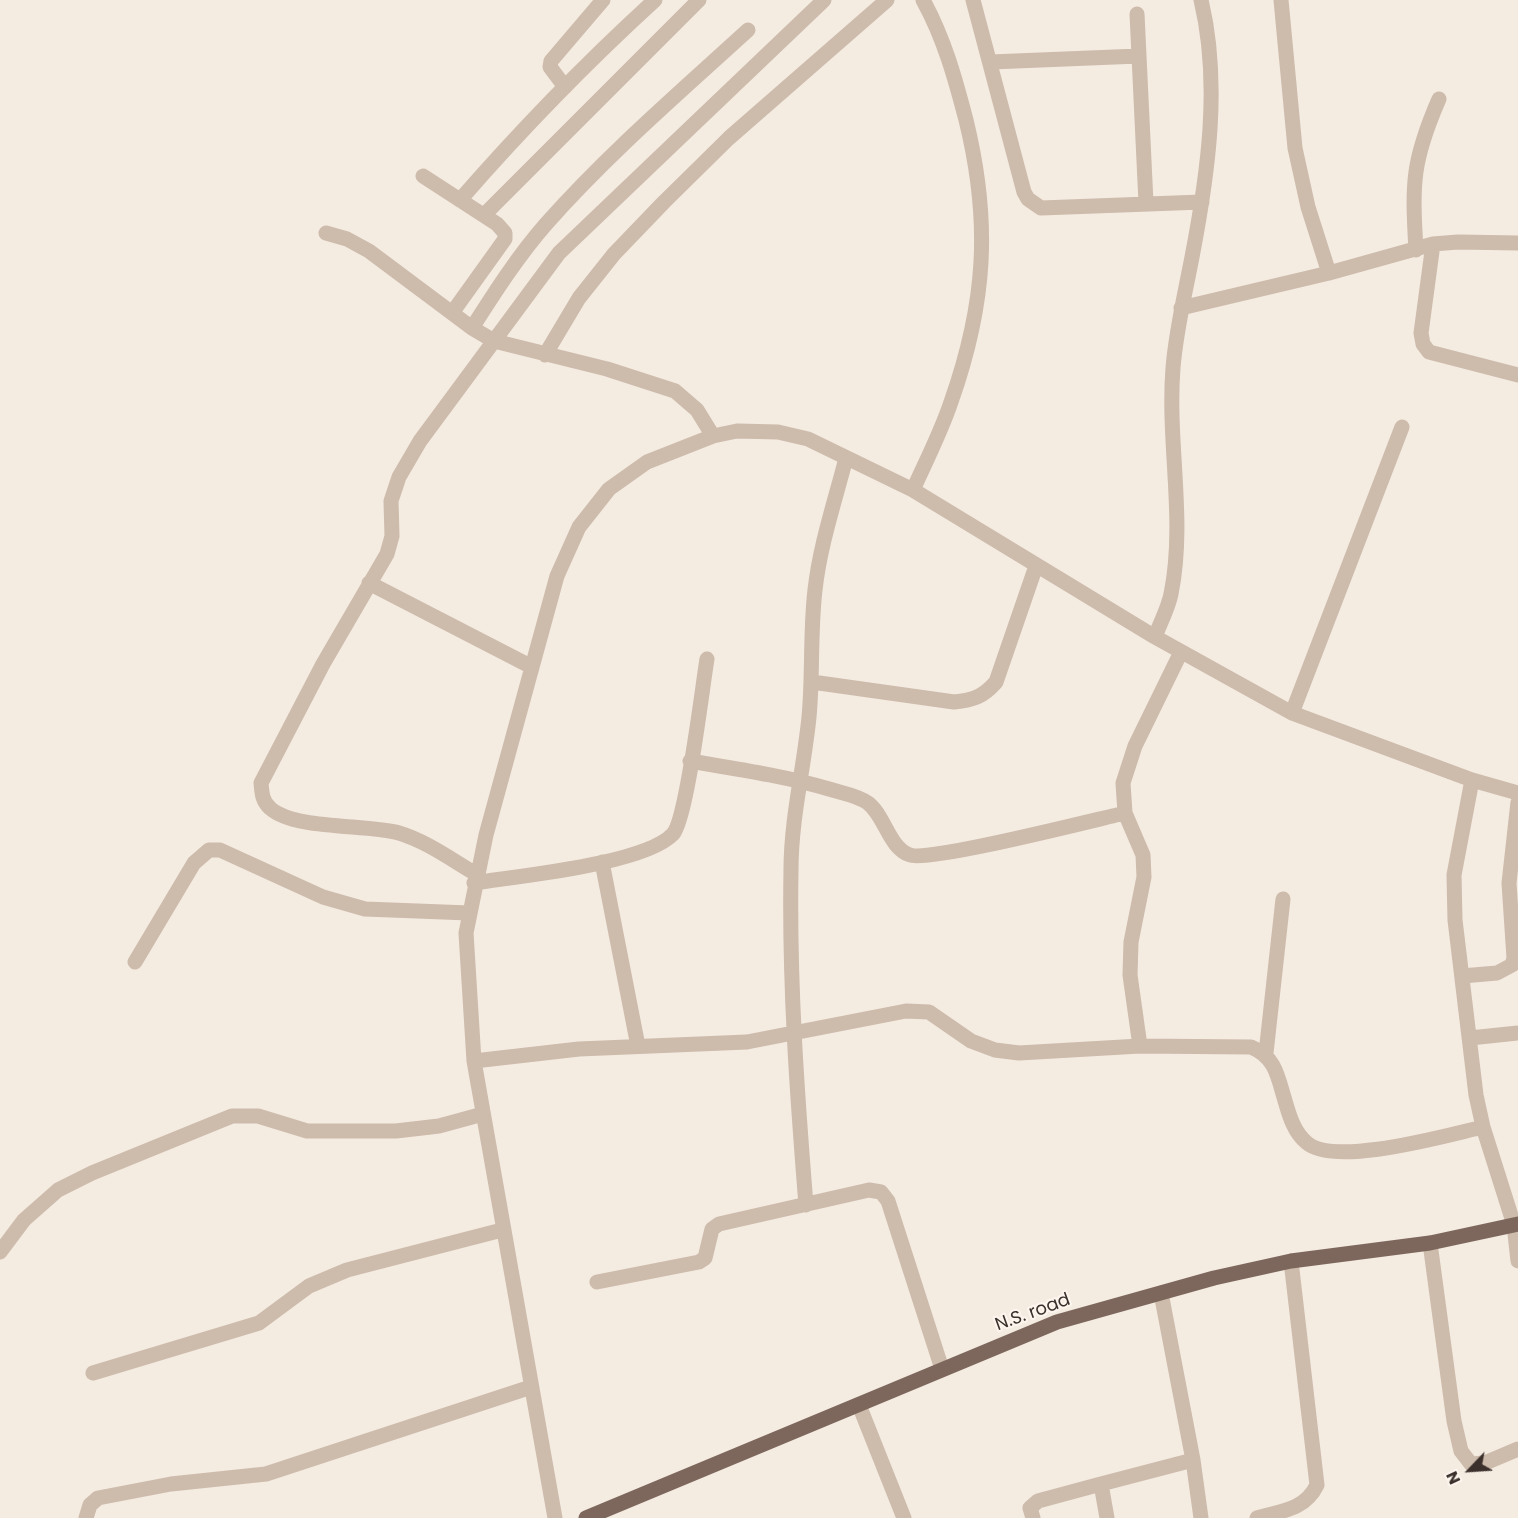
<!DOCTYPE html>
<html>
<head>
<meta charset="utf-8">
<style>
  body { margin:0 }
  #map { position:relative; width:1518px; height:1518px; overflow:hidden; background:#f4ebe1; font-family:Poppins,sans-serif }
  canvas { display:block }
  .north { position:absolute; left:1440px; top:1440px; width:60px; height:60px; -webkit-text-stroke:4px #fbf5ee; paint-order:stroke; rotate:245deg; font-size:16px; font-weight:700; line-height:24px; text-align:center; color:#3b302b }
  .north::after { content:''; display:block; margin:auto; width:21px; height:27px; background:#3b302b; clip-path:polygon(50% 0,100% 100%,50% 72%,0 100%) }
</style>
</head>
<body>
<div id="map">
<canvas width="1518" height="1518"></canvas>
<div class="north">N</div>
</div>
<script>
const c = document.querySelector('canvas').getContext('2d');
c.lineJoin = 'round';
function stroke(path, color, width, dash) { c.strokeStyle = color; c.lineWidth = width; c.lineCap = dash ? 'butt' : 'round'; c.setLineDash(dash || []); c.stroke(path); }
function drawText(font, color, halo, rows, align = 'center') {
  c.font = font + ' Poppins,sans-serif'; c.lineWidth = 4.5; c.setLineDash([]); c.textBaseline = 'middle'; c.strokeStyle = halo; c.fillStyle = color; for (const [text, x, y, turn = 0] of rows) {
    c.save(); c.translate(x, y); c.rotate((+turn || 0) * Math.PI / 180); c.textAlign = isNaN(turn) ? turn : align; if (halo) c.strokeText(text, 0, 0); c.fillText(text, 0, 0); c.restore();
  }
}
stroke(new Path2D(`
  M973,0L1024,192L1028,199L1041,208L1202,202
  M1281,0L1295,148L1308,207L1329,273
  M1137,14L1146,203
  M991,62L1139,56
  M565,87L550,67L551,61L603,0
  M423,176L497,224L505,233V239L452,313
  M460,200C521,130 586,63 655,0
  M484,215L699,0
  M326,233L347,239L369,251L472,328L494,341L607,369L675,391L697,410L713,436
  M1433,244L1421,333L1423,344L1429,352L1518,375
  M1416,250C1412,183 1412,161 1439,99
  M1181,308L1329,273L1433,244L1458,242L1518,243
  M472,328C495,292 518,256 546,224C608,154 679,93 748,30
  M545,355L579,298L614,254L664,202L729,138L887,0
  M913,490C926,461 941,432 951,402C986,303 991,222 966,120C955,78 944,38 923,0
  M369,583L530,666
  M1155,637C1160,623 1168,609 1171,594C1186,520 1167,443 1173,368C1176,330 1185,294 1192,257C1208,174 1221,83 1201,0
  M812,682L954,702C973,700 983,697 996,682L1036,566
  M1292,713L1402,427
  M690,761C737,769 784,776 829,789C842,793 857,795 868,803C885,816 889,848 910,855C930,862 1094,820 1125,813
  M1472,780L1454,875L1455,920L1476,1095L1483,1127
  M602,862L638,1046
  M476,874C452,860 426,841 399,833C367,824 294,830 270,808C262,801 262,793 261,783L323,664L387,554L392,536L391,501L399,477L420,441L559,253L824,0
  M474,883C518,876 645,864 673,834C687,818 702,689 707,659
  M135,962L194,863L209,850H220L323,897L365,909L469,913
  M1462,976L1497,973L1512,965L1514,958L1509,883L1518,802
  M1470,1038L1518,1033
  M1140,1046L1130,975L1131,942L1144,877L1143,855L1125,813L1123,783L1135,746L1181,652
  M1266,1053L1283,899
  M474,1061L579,1049L747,1042L906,1011L929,1012L971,1041L995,1050L1019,1053L1140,1046L1251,1047C1273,1056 1277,1072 1283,1094C1288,1110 1292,1131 1307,1143C1336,1167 1447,1135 1483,1127L1514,1225L1518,1261
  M806,1205C797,1093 789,982 791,870C791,818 804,768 809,717C813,675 810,632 815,590C820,545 835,501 846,458
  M1430,1243L1454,1421L1461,1451L1471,1464L1485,1463L1518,1449
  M0,1252L24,1220L58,1190L92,1173L232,1116H258L307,1131H396L439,1126L483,1114
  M597,1282L699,1262L705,1258L712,1229L719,1224L869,1190L881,1192L888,1201L942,1369
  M93,1373L259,1323L309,1286L347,1270L502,1230
  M859,1405L904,1518
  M1193,1460L1201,1518
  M86,1518L90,1505L98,1498L171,1484L266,1474L531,1387
  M555,1518L474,1061L466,933L486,835L557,576L579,527L609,489L647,462L713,436L737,431L778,432L808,439L913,490L1155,637L1292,713L1472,780L1518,793
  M1033,1518L1030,1508L1038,1501L1101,1484
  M1107,1518L1101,1484L1193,1460L1161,1293
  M1257,1518C1281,1511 1305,1510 1317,1485L1291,1261`), '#cdbbac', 15);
stroke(new Path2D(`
  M586,1518L1057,1322L1214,1278L1291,1261L1430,1243L1518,1224`), '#7d675c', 15);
drawText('18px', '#3b302b', '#fbf5ee', [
  ["N.S. road",1033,1313,-20]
]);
</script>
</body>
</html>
